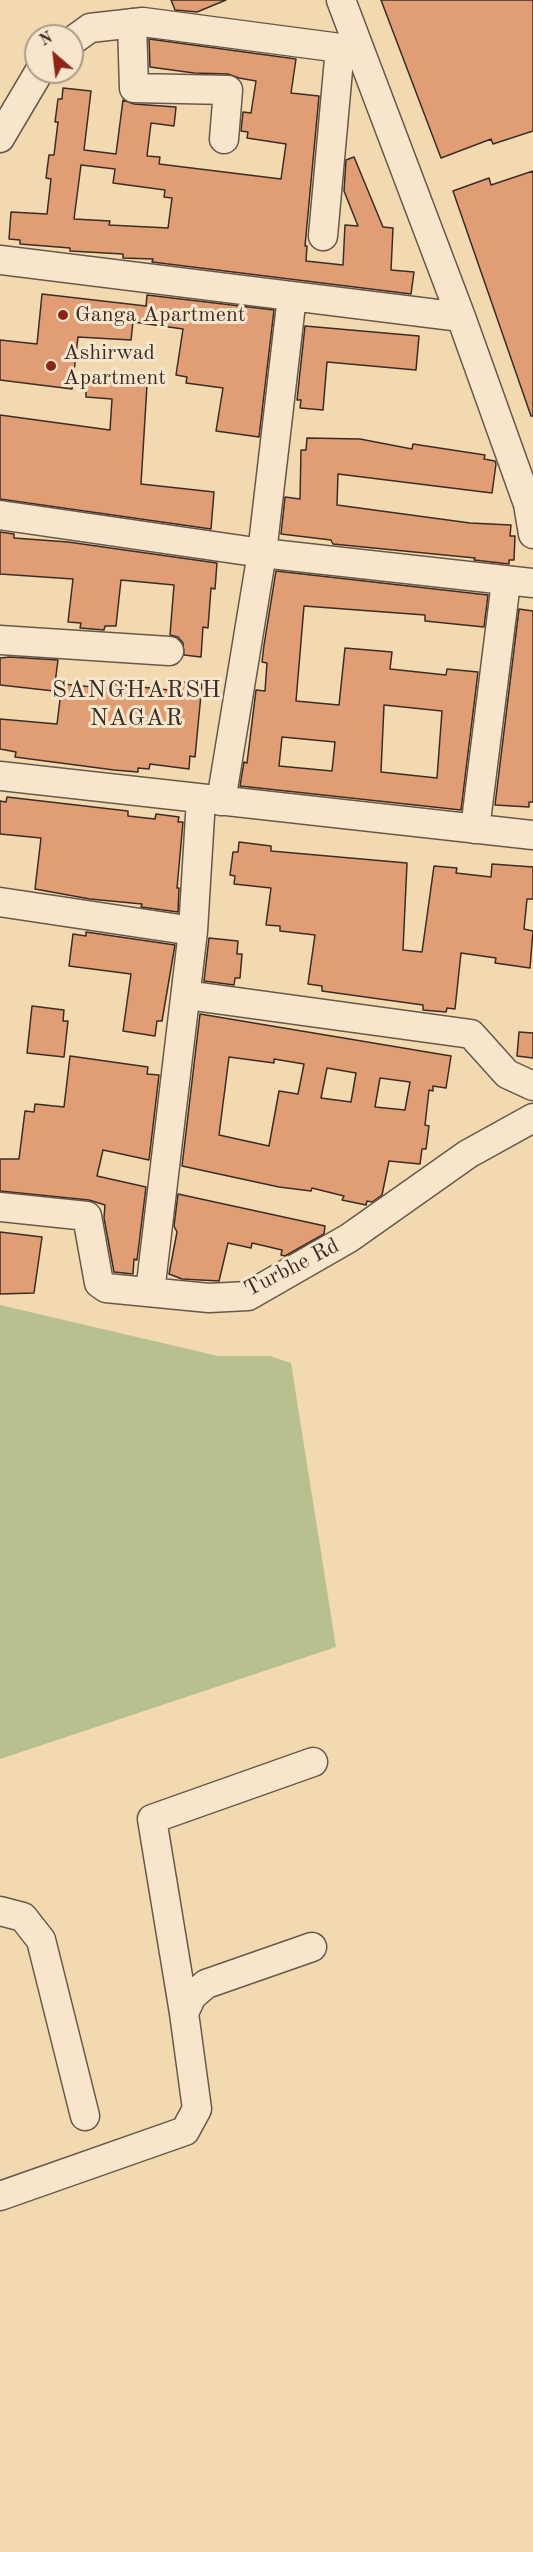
<!DOCTYPE html>
<html>
<head>
<meta charset="utf-8">
<style>
  body { margin:0 }
  #map { position:relative; width:533px; height:2552px; overflow:hidden; background:#f3d9b0; font-family:"Old Standard TT",serif }
  canvas { display:block }
  .north { position:absolute; left:24px; top:24px; width:60px; height:60px; box-sizing:border-box; background:#f7e6cc; border:2px solid #ab9c8a; border-radius:50%; rotate:332deg; font-size:16px; font-weight:700; line-height:24px; text-align:center; color:#3a2d27 }
  .north::after { content:''; display:block; margin:auto; width:21px; height:27px; background:#8f2418; clip-path:polygon(50% 0,100% 100%,50% 72%,0 100%) }
</style>
</head>
<body>
<div id="map">
<canvas width="533" height="2552"></canvas>
<div class="north">N</div>
</div>
<script>
const c = document.querySelector('canvas').getContext('2d');
c.lineJoin = 'round';
function paint(path, color) { c.fillStyle = color; c.fill(path, 'evenodd'); }
function stroke(path, color, width, dash) { c.strokeStyle = color; c.lineWidth = width; c.lineCap = dash ? 'butt' : 'round'; c.setLineDash(dash || []); c.stroke(path); }
function drawText(font, color, halo, rows, align = 'center') {
  c.font = font + ' "Old Standard TT",serif'; c.lineWidth = 6; c.setLineDash([]); c.textBaseline = 'middle'; c.strokeStyle = halo; c.fillStyle = color; for (const [text, x, y, turn = 0] of rows) {
    c.save(); c.translate(x, y); c.rotate((+turn || 0) * Math.PI / 180); c.textAlign = isNaN(turn) ? turn : align; if (halo) c.strokeText(text, 0, 0); c.fillText(text, 0, 0); c.restore();
  }
}
paint(new Path2D(`
  M0,1305L218,1356H270L291,1363L336,1647L0,1759Z`), '#b8c08e');
const building = new Path2D(`
  M171,0H226L197,12L175,10Z
  M381,0H533V131L493,144L491,139L441,158Z
  M149,39L296,59L291,93L319,96L305,246H307L306,261L343,265L345,225L358,226L344,191L346,160L354,157L383,227L393,228L391,270L414,272L411,294L152,262L153,259L123,258V254L70,251V248L20,244V240L9,239L11,212L47,214L51,179L46,178L49,155H54L58,122H55L58,99H62L63,88L91,91L84,150L116,154L123,100L134,104L176,107L174,126L151,123L147,156L160,157L159,164L281,179L286,144L247,138L248,132L241,131L243,112L251,113L256,81L239,78L228,74L194,73L150,67ZM81,165L115,169L113,183L165,190L164,197L172,198L168,228L109,225L110,221L74,219Z
  M533,171V416H531L453,191L489,178L491,185Z
  M42,294L146,306L147,295L274,310L259,437L216,431L223,388L186,383L187,377L176,375L183,329L133,322L131,340L78,337L72,389L0,380V340L37,344Z
  M305,326L419,336L416,370L327,362L323,410L300,408L301,400H297Z
  M86,382L147,385L141,484L214,492L211,529L0,499V415L110,430L112,399L86,397Z
  M307,438L360,439L412,449L413,444L485,455L484,459L495,461L496,464L492,493L338,474L337,505L470,523L511,525L510,536H515L514,560H509V564L474,560L475,558L333,544L331,540L281,534L285,497L300,499L301,450H306Z
  M0,532L14,534V538L68,542L217,563L215,589L211,588L208,628L203,627L201,657L184,655L183,643L178,637L170,635L174,585L121,580L116,626H105L104,630L80,628L81,623L68,622L73,579L0,574Z
  M276,571L488,595L484,627L425,621V615L304,606L296,701L339,705L345,648L392,652L390,669L446,675L447,669L478,672L461,810L240,786L244,762L247,763L256,690L265,691L267,663L262,662L264,645ZM384,705L442,711L437,778L381,772ZM282,737L335,742L332,771L279,766Z
  M519,609L533,611V802H529V807L495,805Z
  M10,657L58,660L54,691L0,685V658Z
  M170,681L202,684L195,757L190,756L189,769L150,764L149,769L138,768V772L114,770L15,757L16,752L0,749V719L57,724L62,684L114,689V684L169,690Z
  M7,797L128,811V816L155,819L156,814L179,817L178,822H183L177,888H179L178,912L141,907L142,904L90,899L35,889L41,838L0,834V801L6,802Z
  M239,842L271,846V851L407,863L403,950L422,952L434,866L457,868L456,873L491,877L492,864L533,867V899H527L524,929L533,931L530,968L495,963L496,958L461,953L455,1009L447,1008L446,1012L423,1010V1005L322,991V986L308,984L315,935L280,931V926L266,925L271,888L234,884L235,876L230,875L233,852H238Z
  M86,932L175,945L162,1021H157L155,1036L123,1031L131,974L69,966L73,934L86,936Z
  M209,938L238,941L237,954H242L240,978H235L234,985L204,981Z
  M32,1006L64,1010L63,1021H68L64,1057L27,1053Z
  M200,1014L451,1056L446,1088L433,1086V1091L429,1090L425,1125L429,1126L426,1149H422L420,1164L389,1161L382,1195L372,1202L367,1201L366,1205L342,1200L344,1196L312,1188L311,1191L279,1187L182,1166ZM229,1057L274,1063V1059L304,1064L298,1094L279,1091L269,1146L219,1135ZM327,1068L356,1073L351,1102L321,1098ZM380,1078L410,1082L405,1110L375,1107Z
  M519,1032L533,1033V1058L517,1056Z
  M70,1056L148,1067L147,1074L159,1075L149,1160L103,1150L97,1176L146,1187L137,1260L134,1259L133,1274L114,1272L104,1218L105,1205L89,1200L0,1191V1159H19L25,1111L34,1112L35,1104L64,1107Z
  M178,1194L325,1226L324,1234L285,1256L281,1255L282,1250L252,1243L251,1248L228,1243L219,1281L182,1279L169,1274L177,1232L174,1226Z
  M0,1232L42,1237L34,1293L0,1294Z`);
paint(building, '#e19e75');
stroke(building, '#3a2d27', 1.5);
const minor = new Path2D(`
  M341,0L461,317L528,504L533,534
  M132,23L134,88L228,90L224,139
  M72,41L90,28L143,22L340,48L356,43
  M0,138L39,72
  M323,236L340,48
  M0,260L461,317
  M0,515L262,553L533,583
  M0,640L169,651
  M0,776L533,835
  M221,801L262,553L292,296
  M475,829L506,582
  M0,902L193,931
  M186,995L471,1034L507,1074L533,1086
  M0,1207L87,1216L99,1283L106,1288L209,1298L248,1296L349,1238L468,1154L533,1118
  M150,1292L193,931L201,799
  M0,1911L23,1917L41,1940L85,2116
  M184,2013L152,1819L313,1762
  M0,2196L185,2131L197,2109L184,2013L192,1996L206,1984L312,1947`);
stroke(minor, '#685849', 31);
stroke(minor, '#f7e6cc', 28);
for (const [x, y, r, color] of [
  [63,315,6,"#8f2418"],
  [51,366,6,"#8f2418"]
]) { const dot = new Path2D(); dot.arc(x, y, r, 0, 2 * Math.PI); c.fillStyle = color; c.fill(dot); stroke(dot, '#f7e6cc', 2); }
drawText('22px', '#3a2d27', '#f7e6cc', [
  ["Ganga Apartment",75,315],
  ["Ashirwad",63,353],
  ["Apartment",63,378]
], 'left');
drawText('22px', '#3a2d27', '#f7e6cc', [
  ["Turbhe Rd",292,1268,-27]
]);
c.letterSpacing = '1.5px';
drawText('24px', '#3a2d27', '#f7e6cc', [
  ["SANGHARSH",137,691],
  ["NAGAR",137,719]
]);
c.letterSpacing = '0px';
</script>
</body>
</html>
